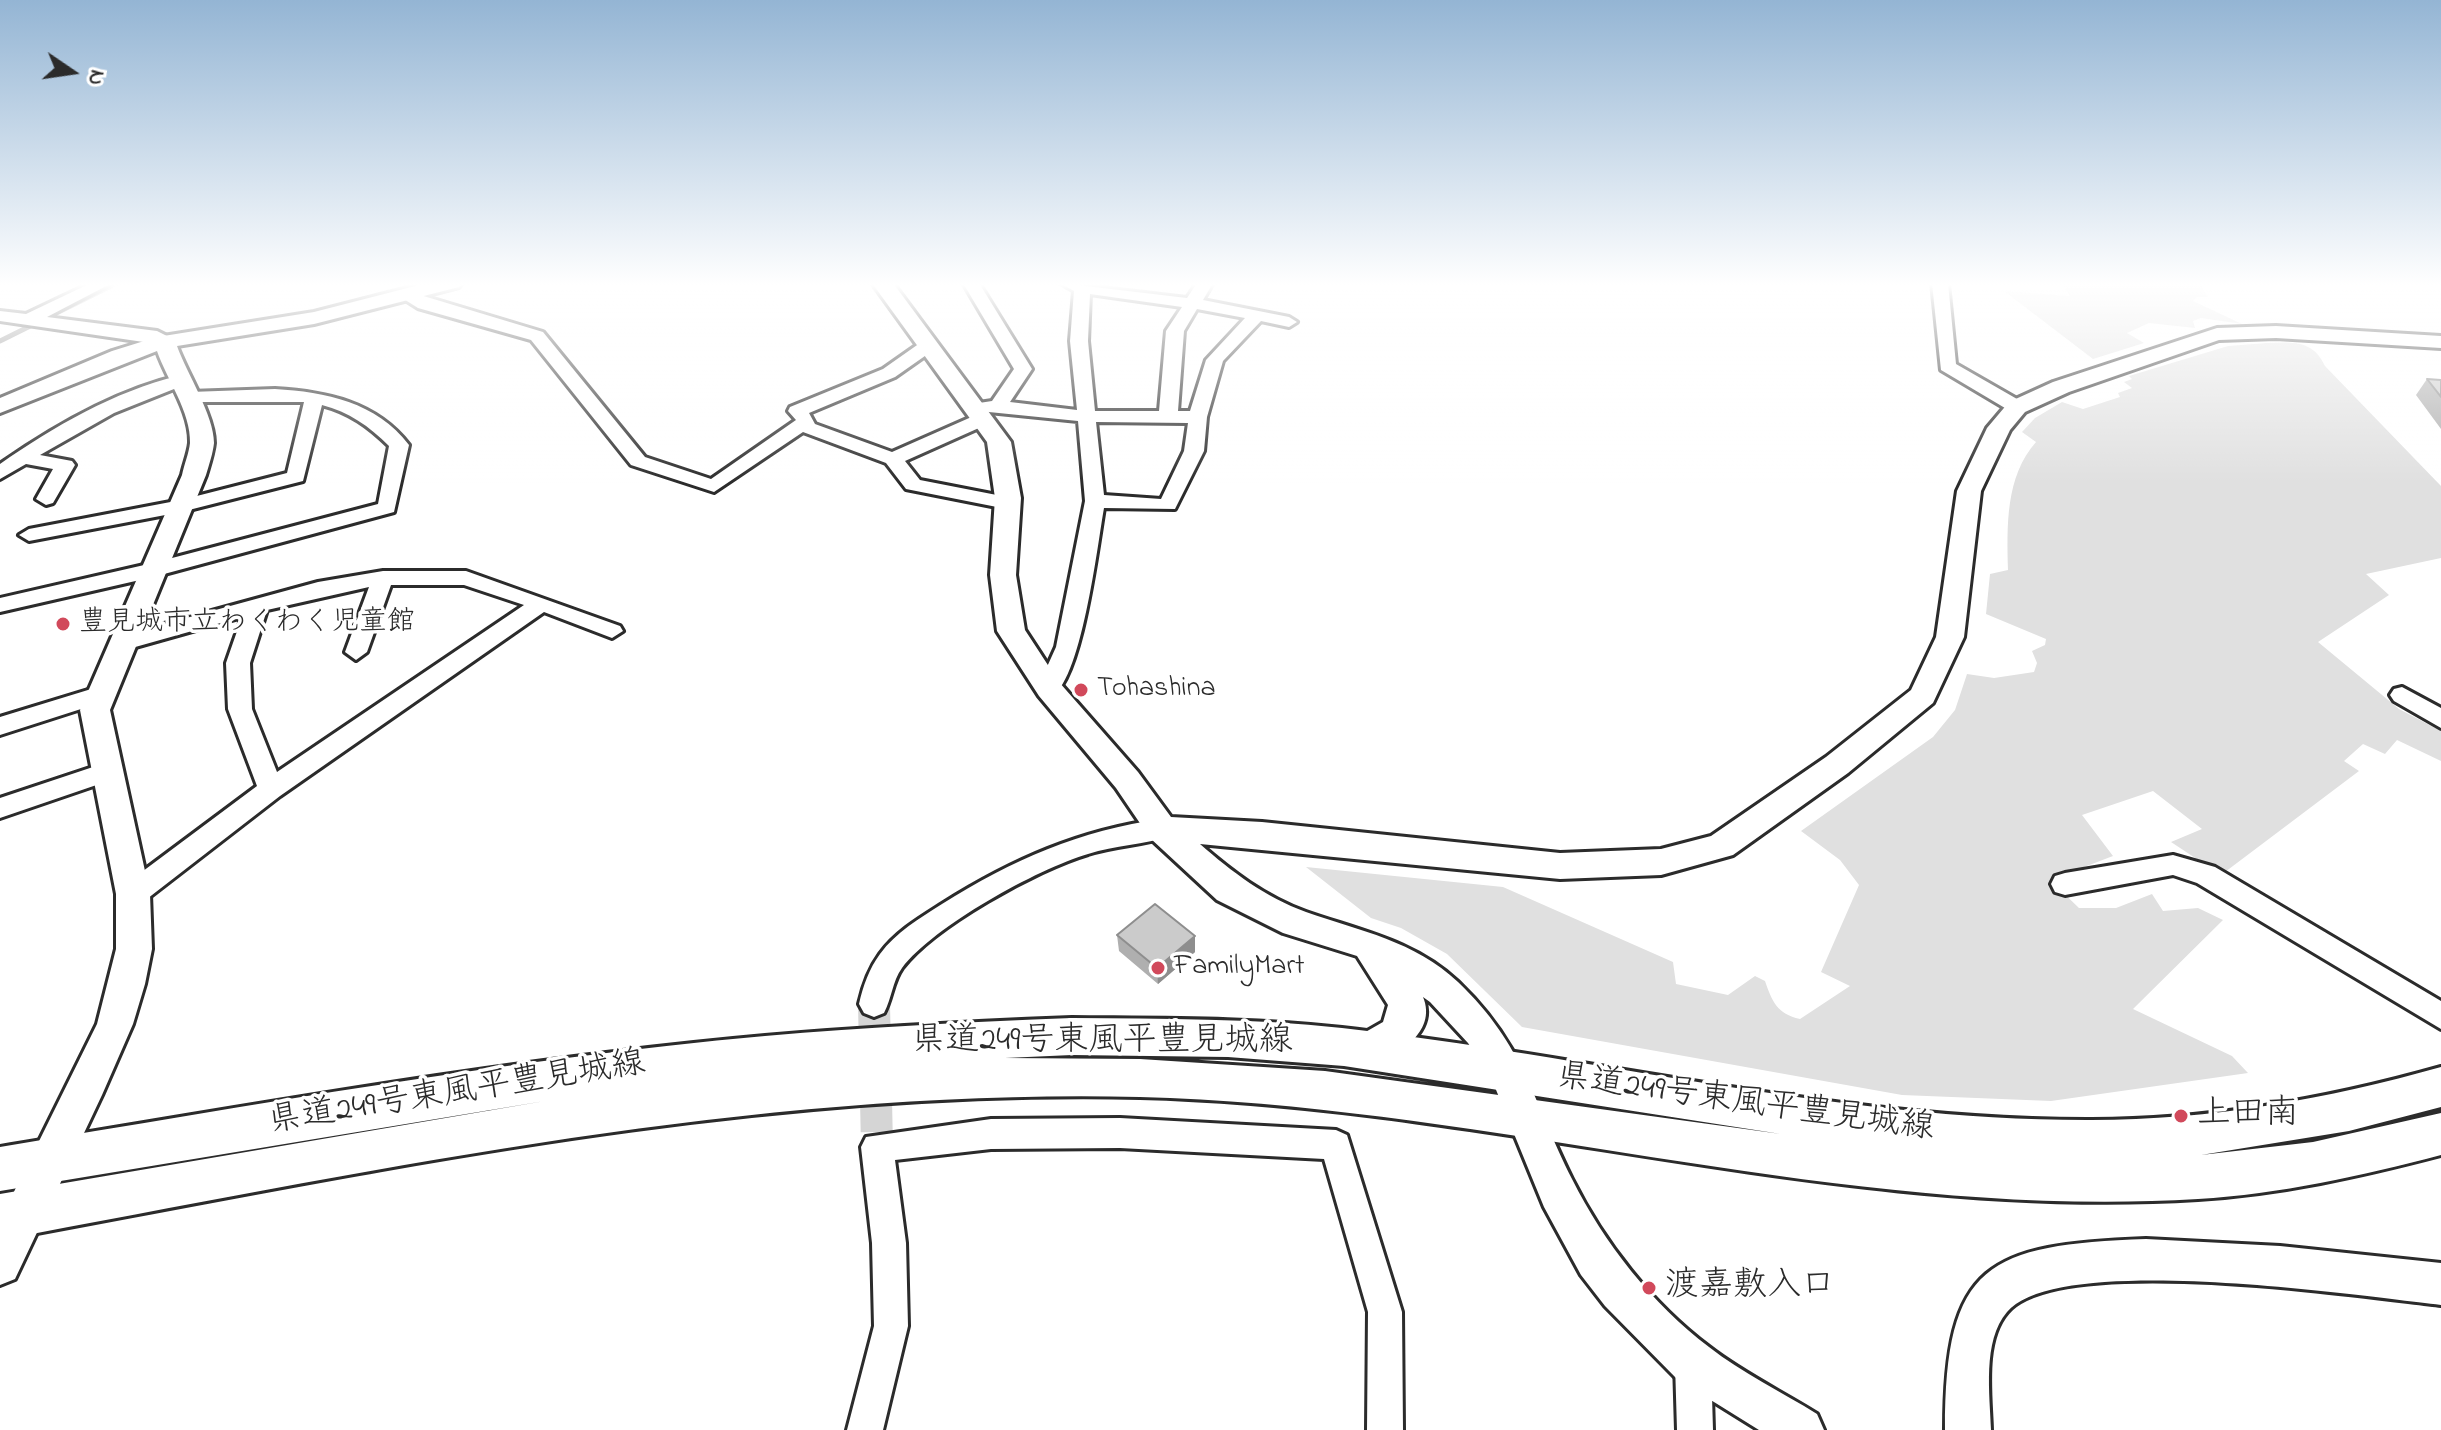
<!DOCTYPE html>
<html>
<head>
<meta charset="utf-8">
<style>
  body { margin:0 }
  #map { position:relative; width:2441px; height:1430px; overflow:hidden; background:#fff; font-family:"Indie Flower",sans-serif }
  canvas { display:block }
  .north { position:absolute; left:32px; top:32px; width:80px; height:80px; -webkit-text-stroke:6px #fff; paint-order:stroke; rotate:103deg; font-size:22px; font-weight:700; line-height:32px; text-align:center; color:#2b2b2b }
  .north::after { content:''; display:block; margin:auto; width:28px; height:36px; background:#2b2b2b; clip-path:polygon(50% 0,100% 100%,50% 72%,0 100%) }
</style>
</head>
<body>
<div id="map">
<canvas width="2441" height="1430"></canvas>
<div class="north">N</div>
</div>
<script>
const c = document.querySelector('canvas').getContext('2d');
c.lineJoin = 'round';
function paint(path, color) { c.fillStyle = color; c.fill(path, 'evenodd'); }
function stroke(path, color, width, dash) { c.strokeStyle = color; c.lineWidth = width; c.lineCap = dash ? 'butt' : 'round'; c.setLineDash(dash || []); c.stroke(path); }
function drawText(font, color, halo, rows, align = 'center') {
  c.font = font + ' "Indie Flower","Klee One",sans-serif'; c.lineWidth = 7; c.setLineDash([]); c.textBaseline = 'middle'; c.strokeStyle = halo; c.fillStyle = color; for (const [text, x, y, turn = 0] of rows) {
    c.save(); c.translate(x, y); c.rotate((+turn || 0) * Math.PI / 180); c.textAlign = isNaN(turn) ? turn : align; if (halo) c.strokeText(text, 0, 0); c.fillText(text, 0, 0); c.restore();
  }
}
paint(new Path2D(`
  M2062,283H2199L2208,297H2197L2193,301L2242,324L2201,318L2193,321L2195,328L2149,323L2127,333L2144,343L2093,359L2004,291L2070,296Z
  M2267,343C2293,342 2313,340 2325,366L2441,486V558L2366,574L2389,595L2318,642L2399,709L2441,731V761L2397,740L2385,754L2363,744L2344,761L2359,771L2221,875L2171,842L2202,829L2153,791L2082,815L2113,856L2050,880L2079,908H2116L2152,894L2163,911L2198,908L2223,920L2133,1009L2232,1056L2248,1073L2051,1101L1902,1095L1522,1027L1447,954L1401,928L1371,918L1306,867L1503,887L1673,962L1676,984L1728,995L1755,976L1765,981C1772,1001 1777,1014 1800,1019L1850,986L1821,972L1859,885L1840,860L1801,831L1933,737L1955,710L1967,674L1994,678L2034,672L2037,663L2032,651L2045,645L2046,639L1986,614L1990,574L2008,570C2007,527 2005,477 2036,442L2022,432L2035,418L2062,402L2083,409L2120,397L2118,393L2132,388L2124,382L2132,379L2129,376L2228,346Z`), '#e0e0e0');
stroke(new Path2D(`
  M0,341L117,283`), '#7e7e7e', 5);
stroke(new Path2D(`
  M874,1004L877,1147`), '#d5d5d5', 32, [32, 16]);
const minor = new Path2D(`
  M91,283H112L47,317L157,331L171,338V346L0,321V311L26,314Z
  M963,283H979L1032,369L1010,402L1077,410L1070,341L1074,291L1060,283L1187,298L1197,283H1213L1203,300L1289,317L1297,322L1289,327L1261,321L1223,361L1207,417L1204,451L1175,509L1104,508C1098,541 1081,688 1049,697L1037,689L1056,647L1085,501L1078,421L979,411V403L992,401L1014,369ZM1090,294L1182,307L1166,331L1159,411H1095L1088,341ZM1197,309L1245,318L1206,360L1190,411H1178L1184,331ZM1096,422L1188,423L1184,451L1161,499L1104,495Z
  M1932,283H1948L1956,364L2024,403V411H2010L1941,370Z
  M407,291L543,332L645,457L711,479L796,420L788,411L790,407L883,369L920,343H932V351L895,377L809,413L815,424L892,452L976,415H990V423L905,461L920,480L1007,497L1017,503L1007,509L906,489L886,463L803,432L714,492L631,465L531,340L418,308L399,296Z
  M178,376L187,381L184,385L114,413L40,455L72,461L75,465L53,503L46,505L36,499L53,469L26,464L0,479V464C53,427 115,391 178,376Z
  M275,389C326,392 376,402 409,445L394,512L153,577L0,612V598L153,563L378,504L389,446C369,426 349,412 322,405L303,481L181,512L29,541L19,535L29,529L181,500L287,473L304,402H190L181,397L190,392Z
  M383,571H466L620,626L623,631L612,638L544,612L280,796L143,902L133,905L123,902L119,894L123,886L257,786L228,709L226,663L242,617L121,651L110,643L113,638L318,582ZM391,585H464L524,605L277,772L252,709L250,663L267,610L369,587L345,652L356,660L367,652Z
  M101,686L113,694L109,700L0,735V717Z
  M2402,687L2441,708V728L2394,701L2390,695L2394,689Z
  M105,763L114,765L118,772L114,779L0,818V798Z
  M1162,819L1171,822L1175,829L1171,836C1144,845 1115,845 1088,854C1037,869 934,926 902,968C892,982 892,998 884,1013L874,1017L864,1013L859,1004C863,986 869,969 880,954C896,932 920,918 942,904C1012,860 1080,830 1162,819Z
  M2173,855L2215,867L2441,1001V1029L2197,883L2173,875L2065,895L2055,892L2051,884L2055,876L2065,873Z
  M1120,1118L1336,1130L1347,1135L1402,1312L1403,1430H1367L1368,1312L1324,1159L1120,1148L991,1149L895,1160L906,1243L908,1326L883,1430H847L874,1326L872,1243L861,1147L866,1137L991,1119Z
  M1693,1345L1706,1350L1711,1363L1713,1430H1677L1675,1363L1680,1350Z`);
const tertiary = new Path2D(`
  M427,283H462L459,287L314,324L177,346C187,374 214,415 214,443C213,453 209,465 206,475L110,710L150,894L152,949L145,984L133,1024L102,1095L15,1279L0,1285V1220L97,1024L116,949V894L80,710L182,475C184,465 189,453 190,443C191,412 167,380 157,351L0,413V398L112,351L157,337L314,312Z
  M872,283H893L1011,442L1021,498L1016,575L1025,630L1059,682L1138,772L1171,817L1262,822L1560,853L1661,849L1711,836L1826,757L1911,690L1936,637L1957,491L1987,428L2009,402L2053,382L2217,328L2276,326L2441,336V348L2276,338L2219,340L2069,392L2025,412L2010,430L1981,491L1964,637L1933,703L1848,773L1733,855L1661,875L1560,879L1200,844C1232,872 1265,897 1306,912C1360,931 1415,941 1458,982C1525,1046 1533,1102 1572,1179C1604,1243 1652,1304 1709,1347C1742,1373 1782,1392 1817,1414L1824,1430H1759L1677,1379L1605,1306L1581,1275L1544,1207L1492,1080L1468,1043L1430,1002L1423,997C1438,1033 1395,1057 1368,1067L1355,1062L1349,1050L1355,1038L1383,1022L1388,1005L1357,956L1283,933L1217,900L1150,838L1116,788L1039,696L997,631L990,575L995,498L987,442Z
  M2146,1239L2280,1246L2441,1263V1305C2360,1296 2059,1251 2007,1312C1982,1341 1990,1395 1991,1430H1945C1945,1263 1988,1245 2146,1239Z`);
const secondary = new Path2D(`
  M1072,1018C1162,1019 1252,1018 1342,1028C1592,1056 1840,1121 2092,1120C2210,1120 2328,1099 2441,1067V1107L2349,1131L2201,1155L2313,1142L2441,1113V1155C2361,1176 2280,1194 2198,1199C1841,1221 1495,1106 1140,1097C754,1088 377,1170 0,1240V1194L545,1101L0,1191V1147C254,1105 508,1059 765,1036C867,1027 969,1022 1072,1018ZM1072,1055L1228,1057L1344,1066L1781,1134L1325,1071L1140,1059L1005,1058Z`);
stroke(minor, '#2b2b2b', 6);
stroke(tertiary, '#2b2b2b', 6);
stroke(secondary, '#2b2b2b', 6);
paint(minor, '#fff');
paint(tertiary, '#fff');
paint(secondary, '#fff');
paint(new Path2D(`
  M2427,379L2441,380V429L2416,395Z
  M1117,935L1195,952L1158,984L1119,951Z`), '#afafaf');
paint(new Path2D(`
  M1195,936V952L1158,984L1157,968Z`), '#8e8e8e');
const building = new Path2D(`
  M2427,379L2441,380V397Z
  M1155,904L1195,936L1157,968L1117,935Z`);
paint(building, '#cbcbcb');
stroke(building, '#8e8e8e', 2);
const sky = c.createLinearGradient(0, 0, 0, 483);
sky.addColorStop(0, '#94b5d4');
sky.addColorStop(0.59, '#fff');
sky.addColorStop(1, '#ffffff00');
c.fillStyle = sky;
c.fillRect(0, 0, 2441, 483);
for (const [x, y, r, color] of [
  [63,624,8,"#d1495b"],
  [1081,690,8,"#d1495b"],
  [1158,968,8,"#d1495b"],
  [2181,1116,8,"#d1495b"],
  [1649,1288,8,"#d1495b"]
]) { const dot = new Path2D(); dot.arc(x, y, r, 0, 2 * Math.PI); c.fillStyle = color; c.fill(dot); stroke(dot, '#fff', 3); }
drawText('28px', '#2b2b2b', '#fff', [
  ["豊見城市立わくわく児童館",79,624],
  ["Tohashina",1097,690],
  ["FamilyMart",1174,968]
], 'left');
drawText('34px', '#2b2b2b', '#fff', [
  ["県道249号東風平豊見城線",1102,1043],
  ["県道249号東風平豊見城線",457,1095,-9],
  ["県道249号東風平豊見城線",1745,1105,8]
]);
drawText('34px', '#2b2b2b', '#fff', [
  ["上田南",2197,1116],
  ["渡嘉敷入口",1665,1288]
], 'left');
</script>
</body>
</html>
